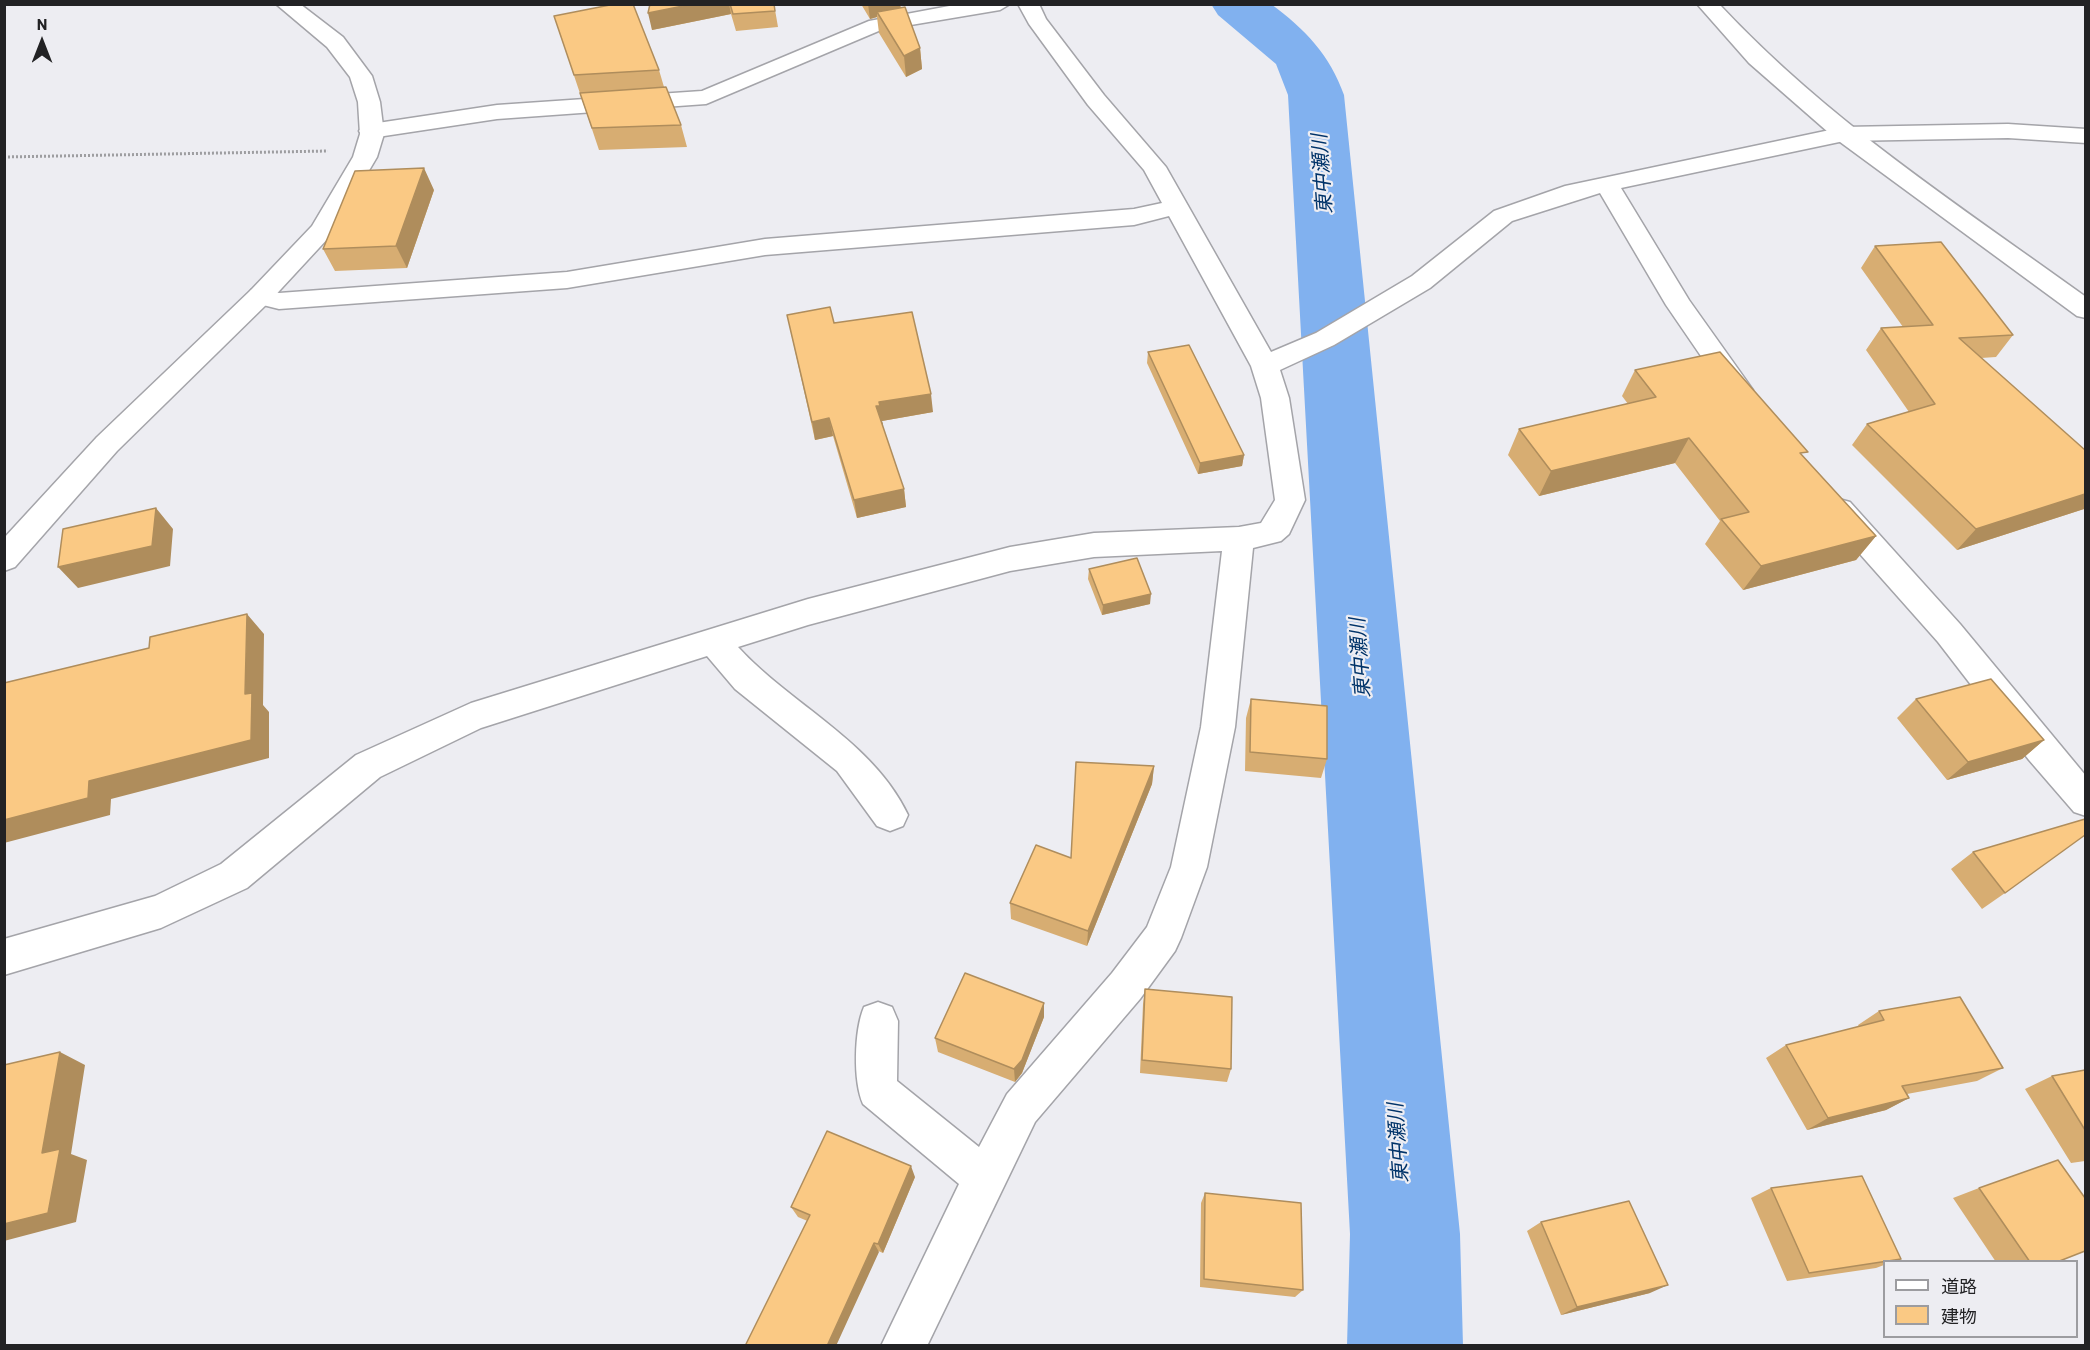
<!DOCTYPE html>
<html>
<head>
<meta charset="utf-8">
<style>
  body { margin:0 }
  #map { position:relative; width:2090px; height:1350px; overflow:hidden; background:#ededf2; font-family:Barlow,"Noto Sans JP",sans-serif }
  canvas { display:block }
  .frame { position:absolute; inset:0; border:6px solid #222224; pointer-events:none }
  .legend { position:absolute; left:1883px; top:1260px; width:195px; height:78px; box-sizing:border-box; background:#ededf2; border:2px solid #9c9ca0; margin:0; padding:8px 10px; list-style:none; font-size:18px; color:#222224 }
  .legend li { display:flex; align-items:center; gap:12px; height:30px }
  .legend b { width:30px; border:2px solid #9c9ca0 }
  .north { position:absolute; left:12px; top:12px; width:60px; height:60px; -webkit-text-stroke:4px #ededf2; paint-order:stroke; rotate:0deg; font-size:16px; font-weight:700; line-height:24px; text-align:center; color:#222224 }
  .north::after { content:''; display:block; margin:auto; width:21px; height:27px; background:#222224; clip-path:polygon(50% 0,100% 100%,50% 72%,0 100%) }
</style>
</head>
<body>
<div id="map">
<canvas width="2090" height="1350"></canvas>
<div class="frame"></div>
<ul class="legend">
<li><b style="height:8px;background:#fff"></b>道路</li>
<li><b style="height:16px;background:#fac984"></b>建物</li>
</ul>
<div class="north">N</div>
</div>
<script>
const c = document.querySelector('canvas').getContext('2d');
c.lineJoin = 'round';
function paint(path, color) { c.fillStyle = color; c.fill(path, 'evenodd'); }
function stroke(path, color, width, dash) { c.strokeStyle = color; c.lineWidth = width; c.lineCap = dash ? 'butt' : 'round'; c.setLineDash(dash || []); c.stroke(path); }
function drawText(font, color, halo, rows, align = 'center') {
  c.font = font + ' Barlow,"Noto Sans JP",sans-serif'; c.lineWidth = 4.5; c.setLineDash([]); c.textBaseline = 'middle'; c.strokeStyle = halo; c.fillStyle = color; for (const [text, x, y, turn = 0] of rows) {
    c.save(); c.translate(x, y); c.rotate((+turn || 0) * Math.PI / 180); c.textAlign = isNaN(turn) ? turn : align; if (halo) c.strokeText(text, 0, 0); c.fillText(text, 0, 0); c.restore();
  }
}
paint(new Path2D(`
  M1211,4H1271C1305,29 1330,55 1344,95L1460,1234L1463,1346H1347L1350,1234L1288,95L1276,64L1218,15Z`), '#81b1ef');
const minor = new Path2D(`
  M960,4H1010L1000,10L881,30L706,104L497,119L371,138L363,136L359,131L363,126L371,124L497,105L702,91L869,21Z
  M1018,4H1039L1046,19L1104,95L1166,167L1271,352L1316,333L1412,276L1494,211L1565,186L1844,127L2008,124L2086,129V143L2008,138L1844,141L1621,188L1689,300L1753,390L1749,397L1739,400L1729,397L1666,305L1600,193L1512,221L1430,288L1334,345L1280,370L1289,398L1305,500L1289,534L1281,541L1253,548L1235,727L1207,867L1181,938L1175,951L1140,999L1035,1122L927,1346H881L959,1184L863,1104C853,1081 854,1031 864,1007L878,1002L892,1007L898,1021L897,1081L979,1147L1007,1094L1112,973L1147,927L1171,867L1201,727L1222,551L1094,557L1010,571L808,625L738,647C791,705 873,741 908,815L903,826L890,831L877,826L837,771L735,689L707,656L481,728L380,777L247,888L161,928L4,975V939L155,896L221,864L356,755L471,703L808,599L1010,547L1094,533L1239,527L1261,523L1275,500L1261,398L1251,366L1169,216L1134,225L765,255L567,288L279,309L251,302L247,296L251,290L260,288L279,293L567,272L765,239L1134,209L1162,203L1144,170L1088,105L1029,24Z
  M1839,499L1850,502L1960,624L2086,776V816L2074,812L2029,760L1938,642L1828,518L1824,510L1828,502Z`);
const tertiary = new Path2D(`
  M276,4H300L343,37L372,76L380,102L384,134L377,157L331,235L269,302L117,451L15,567L4,571V538L97,437L251,290L312,226L353,157L360,134L358,102L350,77L327,47Z
  M1697,4H1719C1828,121 1957,204 2086,297V318L2077,316L1836,139L1749,63Z`);
stroke(minor, '#a4a4a9', 3);
stroke(tertiary, '#a4a4a9', 3);
stroke(new Path2D(`
  M4,157L328,151`), '#9d9da0', 3, [2, 2]);
paint(minor, '#fff');
paint(tertiary, '#fff');
paint(new Path2D(`
  M650,4H774L778,27L736,31L731,14L652,30Z
  M861,4H902L900,5L901,7L920,48L922,69L906,77L879,33L877,17L870,19Z
  M554,16L659,70L664,87L681,125L687,147L599,150Z
  M434,190L407,268L335,271L323,249Z
  M1875,246L2013,335L1996,357L1981,358L2085,450V510L2084,509L1957,550L1852,445L1867,424L1909,412L1866,350L1881,328L1903,327L1861,268Z
  M787,315L834,323L933,412L882,421V425L904,489L906,507L857,518L833,436L815,440Z
  M1148,352L1244,455L1242,466L1198,474L1147,363Z
  M1635,370L1804,457L1876,536L1856,560L1743,590L1705,544L1720,521L1675,463L1539,496L1508,455L1519,429L1628,404L1622,396Z
  M1089,569L1150,604L1102,615L1088,579Z
  M1251,699L1327,759L1321,778L1245,771L1246,718Z
  M1916,699L2044,740L2022,759L1947,780L1897,718Z
  M1154,766L1152,784L1087,946L1011,919L1010,903L1071,858Z
  M1973,852L2005,893L1982,909L1951,869Z
  M1145,989L1231,1069L1227,1082L1140,1073L1143,1004Z
  M1044,1003V1017L1022,1073L1015,1082L938,1052L935,1038Z
  M1879,1011L2003,1068L1977,1081L1907,1094L1909,1098L1886,1110L1807,1130L1766,1058L1786,1045L1859,1027L1858,1025Z
  M2085,1070V1161L2071,1163L2025,1089L2052,1076Z
  M915,1177L883,1253L798,1217L791,1207Z
  M1771,1188L1901,1259L1894,1262H1884V1265L1876,1268L1787,1281L1751,1198Z
  M1979,1188L2057,1262H1996L1953,1198Z
  M1205,1193L1303,1290L1295,1297L1200,1287L1201,1203Z
  M1541,1222L1650,1293L1561,1315L1527,1231Z`), '#d7ad72');
paint(new Path2D(`
  M693,4H729L731,14L652,30L648,13Z
  M868,4H902L900,5L901,13L877,12V17L870,19Z
  M920,48L922,69L906,77L904,56Z
  M424,168L434,190L407,268L396,246Z
  M931,394L933,412L882,421L883,424L879,425L876,406L879,402Z
  M829,418L833,436L815,440L812,422Z
  M1689,438L1675,463L1539,496L1551,471Z
  M1244,455L1242,466L1198,474L1200,463Z
  M904,489L906,507L857,518L854,500Z
  M2085,494V507L2084,509L1957,550L1976,529Z
  M156,508L173,529L170,566L78,588L58,567Z
  M1876,536L1856,560L1743,590L1761,566Z
  M1151,594L1150,604L1102,615L1103,605Z
  M247,614L264,634L263,705L269,712V758L111,799L110,815L4,843V820L89,781L245,694Z
  M2044,740L2022,759L1947,780L1968,762Z
  M1154,766L1152,784L1087,946L1088,931Z
  M1044,1003V1017L1022,1073L1015,1082L1014,1069Z
  M60,1052L85,1065L71,1154L87,1160L76,1222L4,1241V1224L42,1153Z
  M1909,1098L1886,1110L1807,1130L1828,1118Z
  M911,1166L915,1177L883,1253L878,1244Z
  M874,1243L879,1252L836,1346H827Z
  M1668,1285L1650,1293L1561,1315L1577,1307Z`), '#af8d5c');
const building = new Path2D(`
  M615,4H633L659,70L574,75L554,16Z
  M650,4H693L648,13Z
  M730,4H774L775,11L733,14Z
  M905,7L920,48L904,56L877,12Z
  M666,87L681,125L592,128L580,93Z
  M424,168L396,246L323,249L355,171Z
  M1941,242L2013,335L1959,338L2085,450V494L1976,529L1867,424L1935,404L1881,328L1933,325L1875,246Z
  M830,307L834,323L912,312L931,394L879,402L880,406H876L904,489L854,500L829,418L812,422L787,315Z
  M1189,345L1244,455L1200,463L1148,352Z
  M1720,352L1808,452L1800,453L1876,536L1761,566L1721,519L1749,512L1689,438L1551,471L1519,429L1656,397L1635,370Z
  M156,508L152,546L58,567L63,529Z
  M1137,558L1151,594L1103,605L1089,569Z
  M247,614L245,694L252,693L251,740L89,781L88,798L4,820V683L149,648L150,637Z
  M1991,679L2044,740L1968,762L1916,699Z
  M1251,699L1327,706V759L1250,752Z
  M1076,762L1154,766L1088,931L1010,903L1036,845L1071,858Z
  M2085,819V835L2005,893L1973,852Z
  M965,973L1044,1003L1022,1060L1014,1069L935,1038Z
  M1145,989L1232,997L1231,1069L1142,1060Z
  M1960,997L2003,1068L1902,1086L1909,1098L1828,1118L1786,1045L1884,1020L1879,1011Z
  M60,1052L42,1153L60,1149L48,1213L4,1224V1065Z
  M2085,1070V1130L2052,1076Z
  M827,1131L911,1166L878,1244L874,1243L827,1346H749L746,1344L810,1215L791,1207Z
  M2058,1160L2085,1198V1251L2057,1262H2030L1979,1188Z
  M1862,1176L1901,1259L1809,1273L1771,1188Z
  M1205,1193L1301,1203L1303,1290L1204,1279Z
  M1629,1201L1668,1285L1577,1307L1541,1222Z`);
paint(building, '#fac984');
stroke(building, '#af8d5c', 1.5);
drawText('italic 20px', '#003369', '#ededf2', [
  ["東中瀬川",1322,174,-94],
  ["東中瀬川",1360,658,-94],
  ["東中瀬川",1398,1143,-94]
]);
</script>
</body>
</html>
